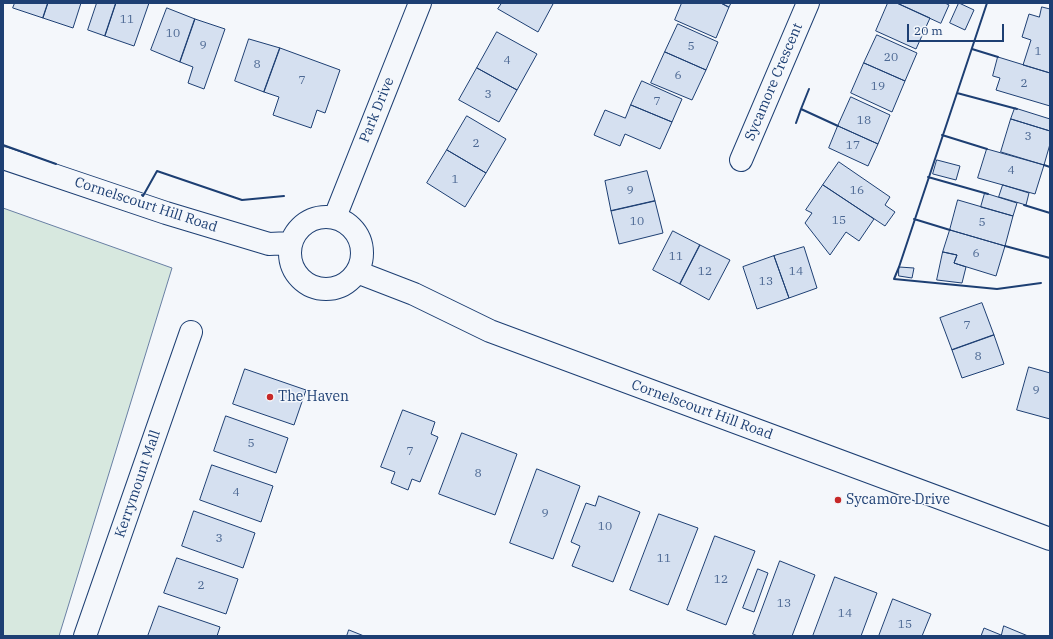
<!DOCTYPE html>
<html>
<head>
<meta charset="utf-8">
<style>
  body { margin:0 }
  #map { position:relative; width:1053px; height:639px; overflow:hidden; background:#f4f7fb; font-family:"IBM Plex Serif",serif }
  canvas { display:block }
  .frame { position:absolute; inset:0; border:4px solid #1d3f73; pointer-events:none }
  .scale { position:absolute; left:907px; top:24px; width:97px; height:18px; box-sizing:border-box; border:2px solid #1d3f73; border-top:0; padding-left:5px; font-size:12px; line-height:14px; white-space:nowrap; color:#1d3f73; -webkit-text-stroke:3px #f4f7fb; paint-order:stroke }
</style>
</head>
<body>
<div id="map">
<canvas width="1053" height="639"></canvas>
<div class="frame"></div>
<div class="scale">20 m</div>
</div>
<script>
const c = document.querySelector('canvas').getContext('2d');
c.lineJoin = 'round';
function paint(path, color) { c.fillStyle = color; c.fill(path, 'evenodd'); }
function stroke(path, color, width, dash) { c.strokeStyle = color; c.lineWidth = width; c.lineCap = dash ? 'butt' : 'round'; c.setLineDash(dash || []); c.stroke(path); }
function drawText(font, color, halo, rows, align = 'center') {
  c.font = font + ' "IBM Plex Serif",serif'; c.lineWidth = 3; c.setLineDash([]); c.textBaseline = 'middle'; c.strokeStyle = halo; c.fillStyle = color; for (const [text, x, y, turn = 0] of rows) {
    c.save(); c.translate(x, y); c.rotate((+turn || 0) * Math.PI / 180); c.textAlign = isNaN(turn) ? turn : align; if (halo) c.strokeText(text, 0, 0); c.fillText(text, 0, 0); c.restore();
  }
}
const green = new Path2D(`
  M3,208L172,268L59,636H3Z`);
paint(green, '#d7e8df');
stroke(green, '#687fa3', 1);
const building = new Path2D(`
  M15,3H48L43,18L13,8Z
  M48,3H81L73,28L43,18Z
  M97,3H116L105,36L88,30Z
  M116,3H149L134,46L105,36Z
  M502,3H551L553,4L538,32L498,9Z
  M682,3H721L729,7L716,38L675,20Z
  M721,3H731L729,7Z
  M888,3H897L930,18L916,49L876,31Z
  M897,3H945L949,5L941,23Z
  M959,3L974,10L965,30L950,23Z
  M1042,7L1050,9V73L1023,65L1031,40L1022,37L1029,14L1039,17Z
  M167,8L195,19L180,62L151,50Z
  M195,19L225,29L204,89L188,83L193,67L180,62Z
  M678,24L718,42L706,70L665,52Z
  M497,32L537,54L517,90L477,68Z
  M877,35L917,53L905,81L864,63Z
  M249,39L280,48L264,92L235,81Z
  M280,48L340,70L325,113L317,110L311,128L273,115L279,97L264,92Z
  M665,52L706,70L692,100L651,83Z
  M998,57L1050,73V106L996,90L1000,78L993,76Z
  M864,63L905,81L892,112L851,93Z
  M477,68L517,90L499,122L459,100Z
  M642,81L682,99L672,122L631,105Z
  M851,97L890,115L878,144L838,126Z
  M631,105L672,122L660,149L625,134L620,146L594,135L605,110L625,118Z
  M1015,108L1050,119V131L1011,119Z
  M467,116L506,139L486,173L447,150Z
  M1011,119L1050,131V144L1044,165L1001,152Z
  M838,126L878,144L868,166L829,148Z
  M987,149L1044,165L1035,194L978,178Z
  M447,150L486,173L465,207L427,183Z
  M937,160L960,166L956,180L933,174Z
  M839,162L890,197L885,205L895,212L885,226L823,185Z
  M647,171L655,201L611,211L605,181Z
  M823,185L874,219L859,241L846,232L830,255L805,223L812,213L806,210Z
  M1003,185L1029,193L1026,205L999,197Z
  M985,193L1017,203L1013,216L981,207Z
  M958,200L1013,216L1005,246L950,230Z
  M655,201L663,233L619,244L611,211Z
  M950,230L1005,246L996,276L954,263L957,255L943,252Z
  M673,231L700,245L680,284L653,270Z
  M700,245L730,260L709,300L680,284Z
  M804,247L817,288L789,298L774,256Z
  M943,252L957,255L954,263L966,267L962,283L937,280Z
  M774,256L789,298L757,309L743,267Z
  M899,267L914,268L912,278L899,276Z
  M982,303L994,335L952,350L940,318Z
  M994,335L1004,364L962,378L952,350Z
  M1029,367L1050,373V419L1017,410Z
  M245,369L306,390L294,425L233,404Z
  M403,410L435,422L431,434L438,437L420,482L412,479L408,490L391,483L395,472L381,467Z
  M226,416L288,438L276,473L214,451Z
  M462,433L517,454L495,515L439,494Z
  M212,465L273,486L261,522L200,500Z
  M537,469L580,486L553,559L510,543Z
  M599,496L640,512L613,582L572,566L580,546L571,542L586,503L595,506Z
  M194,511L255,533L243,568L182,546Z
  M659,514L698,528L668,605L630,590Z
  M715,536L755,551L726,625L687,610Z
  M177,558L238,579L226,614L164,593Z
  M780,561L815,575L792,636H758L753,634Z
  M758,569L768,573L754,612L743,608Z
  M835,577L877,593L861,636H813Z
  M893,599L931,614L922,636H879Z
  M159,606L220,627L217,636H148Z
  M1004,626L1028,636H981L984,628L1001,635Z
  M349,630L364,636H347Z`);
paint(building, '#d5e0f0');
stroke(building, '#1d3f73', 1);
const minor = new Path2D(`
  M741,160L808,3
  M335,217L420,3
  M85,636L191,332`);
const major = new Path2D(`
  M3,158L166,213L269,244L290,243
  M290 253a36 36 0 1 1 72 0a36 36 0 1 1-72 0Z
  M357,272L414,294L490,331L1050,539`);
stroke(minor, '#1d3f73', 24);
stroke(major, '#1d3f73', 24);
stroke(minor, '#f4f7fb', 22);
stroke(major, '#f4f7fb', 22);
stroke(new Path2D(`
  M987,3L899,267L894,279L997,289L1041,283
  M972,49L998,57
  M957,93L1017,109
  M801,109L809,89
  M796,123L801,109L838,126
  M942,135L987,149
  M3,145L56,164
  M1044,165L1050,167
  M928,177L988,194
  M142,195L143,196L157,171L242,200L284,196
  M1024,205L1050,213
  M914,219L950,230
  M1005,246L1050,258`), '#1d3f73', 2);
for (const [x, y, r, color] of [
  [270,397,4,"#c62828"],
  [838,500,4,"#c62828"]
]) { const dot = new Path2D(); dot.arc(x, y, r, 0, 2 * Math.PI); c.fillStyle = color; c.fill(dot); stroke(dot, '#f4f7fb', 1.5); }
drawText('12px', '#4b6792', null, [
  ["11",127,20],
  ["10",173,34],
  ["9",203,46],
  ["5",691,47],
  ["1",1038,52],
  ["20",891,58],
  ["4",507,61],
  ["8",257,65],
  ["6",678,76],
  ["7",302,81],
  ["2",1024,84],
  ["19",878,87],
  ["3",488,95],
  ["7",657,102],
  ["18",864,121],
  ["3",1028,137],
  ["2",476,144],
  ["17",853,146],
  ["4",1011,171],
  ["1",455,180],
  ["9",630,191],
  ["16",857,191],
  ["15",839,221],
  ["10",637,222],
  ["5",982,223],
  ["6",976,254],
  ["11",676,257],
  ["12",705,272],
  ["14",796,272],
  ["13",766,282],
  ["7",967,326],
  ["8",978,357],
  ["9",1036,391],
  ["5",251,444],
  ["7",410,452],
  ["8",478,474],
  ["4",236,493],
  ["9",545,514],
  ["10",605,527],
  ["3",219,539],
  ["11",664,559],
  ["12",721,580],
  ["2",201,586],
  ["13",784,604],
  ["14",845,614],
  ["15",905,625]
]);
drawText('14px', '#1d3f73', '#f4f7fb', [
  ["Sycamore Crescent",774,82,-67],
  ["Park Drive",377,110,-68],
  ["Cornelscourt Hill Road",146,205,18],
  ["Cornelscourt Hill Road",702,410,20],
  ["Kerrymount Mall",138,484,-71]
]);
drawText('14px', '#1d3f73', '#f4f7fb', [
  ["The Haven",278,397],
  ["Sycamore Drive",846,500]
], 'left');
</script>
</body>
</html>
